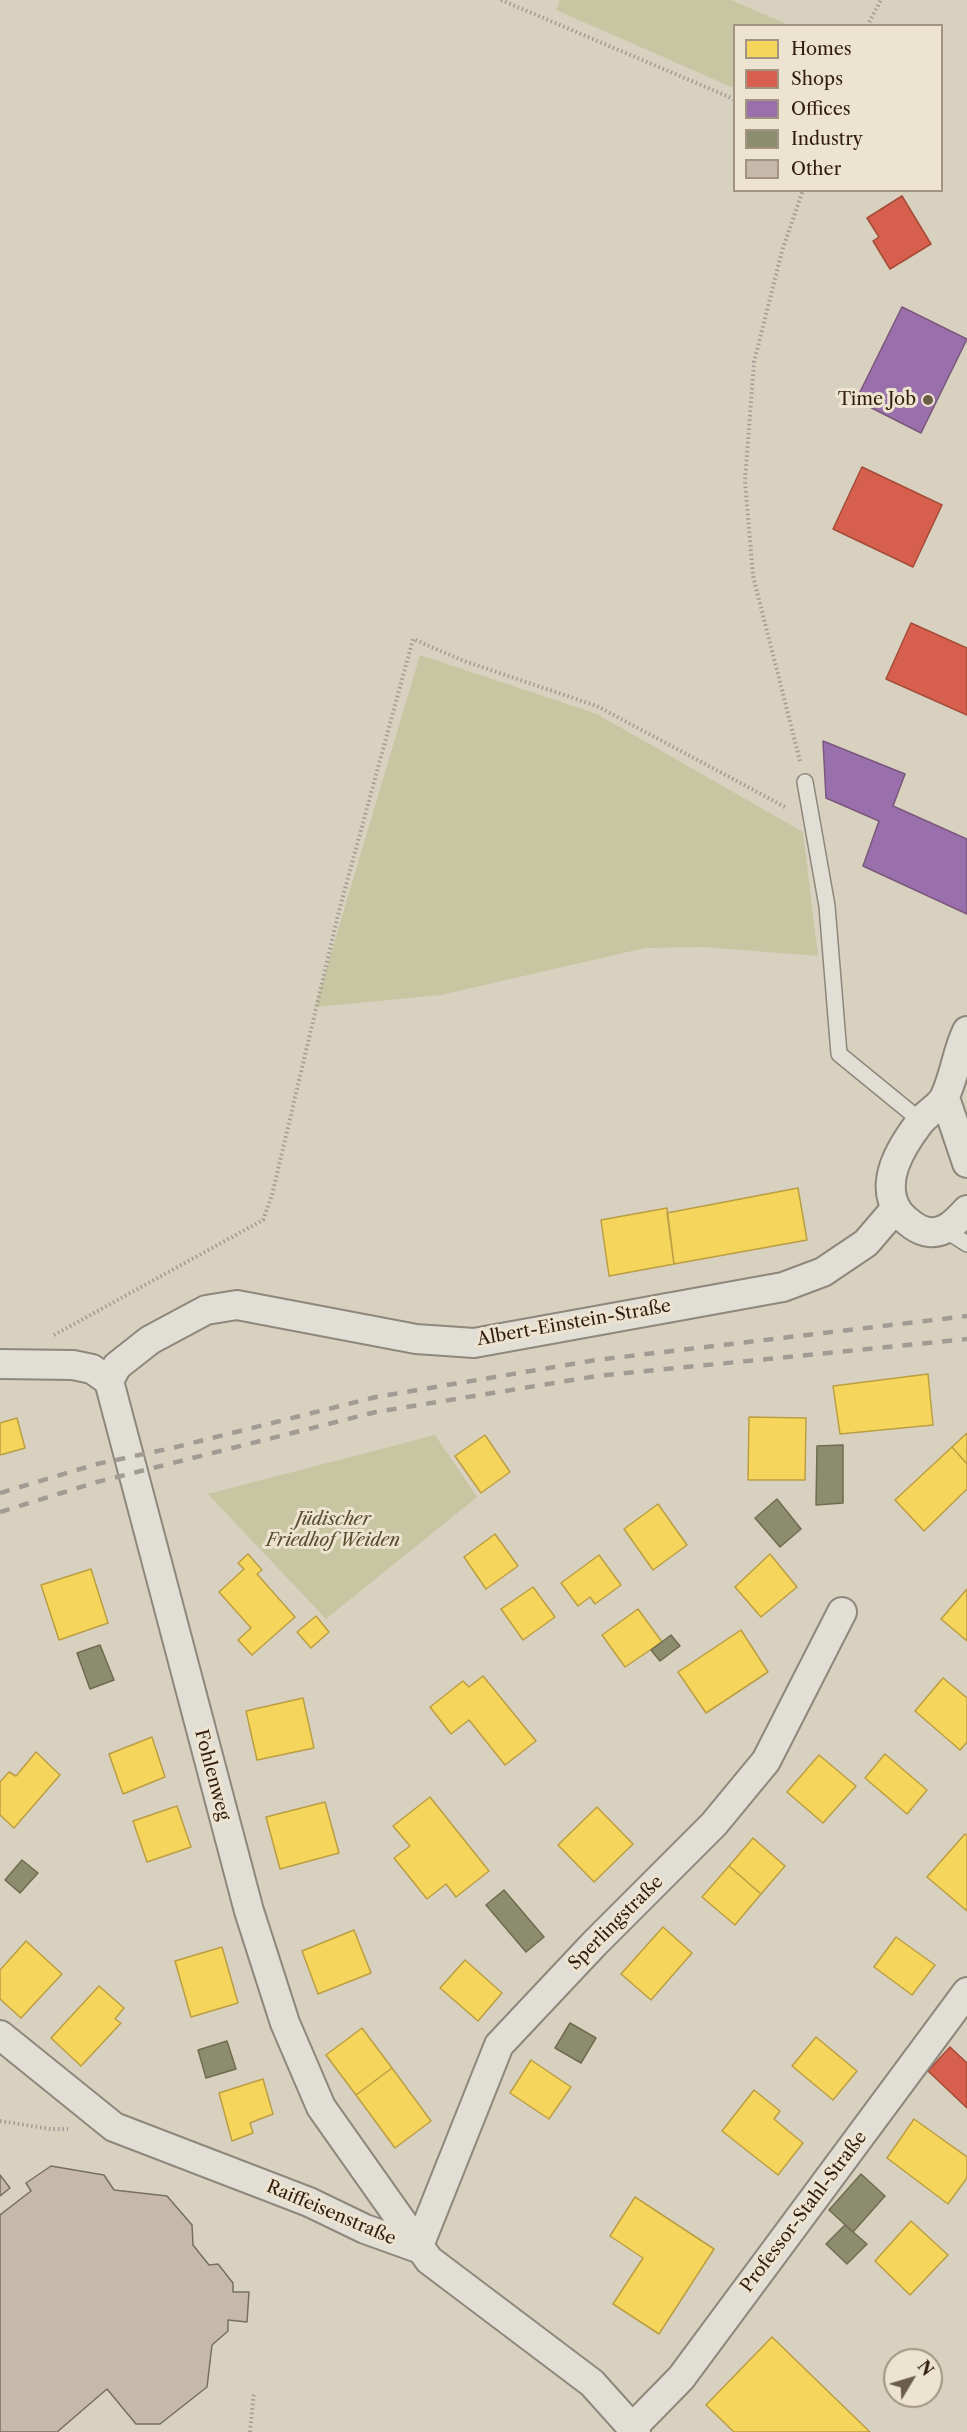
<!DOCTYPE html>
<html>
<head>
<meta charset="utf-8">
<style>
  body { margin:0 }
  #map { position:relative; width:967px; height:2432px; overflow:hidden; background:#d8d1c0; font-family:"Libre Caslon Text",serif }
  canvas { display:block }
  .legend { position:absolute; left:733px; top:24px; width:210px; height:168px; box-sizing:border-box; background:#ece4d0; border:2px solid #a29481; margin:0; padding:8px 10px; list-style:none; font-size:18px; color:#321d0a }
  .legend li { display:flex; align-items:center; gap:12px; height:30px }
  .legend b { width:30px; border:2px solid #a29481 }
  .north { position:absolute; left:883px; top:2348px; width:60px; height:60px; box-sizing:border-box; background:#ece4d0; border:2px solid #a29481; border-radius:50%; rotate:52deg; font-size:16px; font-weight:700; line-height:24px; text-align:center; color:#321d0a }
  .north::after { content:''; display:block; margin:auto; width:21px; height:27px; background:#6c5c4a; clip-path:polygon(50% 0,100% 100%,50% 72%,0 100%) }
</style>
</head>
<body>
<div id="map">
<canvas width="967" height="2432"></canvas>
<ul class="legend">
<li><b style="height:16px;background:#f6d55c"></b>Homes</li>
<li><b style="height:16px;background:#d6604d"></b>Shops</li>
<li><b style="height:16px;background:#9970ab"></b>Offices</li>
<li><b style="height:16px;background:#8c8c6e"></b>Industry</li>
<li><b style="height:16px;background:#c7b9aa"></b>Other</li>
</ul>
<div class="north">N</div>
</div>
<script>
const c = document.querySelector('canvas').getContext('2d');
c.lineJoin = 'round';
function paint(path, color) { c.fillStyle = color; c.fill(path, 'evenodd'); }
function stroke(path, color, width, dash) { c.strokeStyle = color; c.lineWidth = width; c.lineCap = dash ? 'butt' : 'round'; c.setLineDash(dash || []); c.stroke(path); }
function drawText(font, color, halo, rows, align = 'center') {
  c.font = font + ' "Libre Caslon Text",serif'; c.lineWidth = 6; c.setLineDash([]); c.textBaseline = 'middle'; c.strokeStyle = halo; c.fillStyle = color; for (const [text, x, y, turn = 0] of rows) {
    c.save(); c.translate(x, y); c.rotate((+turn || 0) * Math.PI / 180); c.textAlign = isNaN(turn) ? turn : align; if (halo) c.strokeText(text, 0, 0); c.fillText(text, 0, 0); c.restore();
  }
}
paint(new Path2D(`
  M560,0H731L789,25L734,26V88L556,10Z
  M420,655L597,714L803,832L818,956L704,947L645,948L441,995L315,1007Z
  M435,1435L477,1497L326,1619L208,1494Z`), '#c7c5a2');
const homes = new Path2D(`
  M798,1188L807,1240L674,1264L667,1213Z
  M667,1208L674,1264L609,1276L601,1220Z
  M928,1374L933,1425L840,1434L833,1386Z
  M749,1417L806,1418L805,1480H748Z
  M17,1418L25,1448L0,1455V1423Z
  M967,1433V1464L952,1447Z
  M485,1435L510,1472L481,1493L455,1456Z
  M952,1447L967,1464V1489L924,1531L895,1500Z
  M658,1504L687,1545L653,1570L624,1529Z
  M495,1534L518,1566L486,1589L464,1557Z
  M248,1554L262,1570L257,1574L295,1617L252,1655L238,1640L251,1628L219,1592L244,1569L238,1563Z
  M770,1554L797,1587L761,1617L735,1587Z
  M599,1555L621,1585L595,1604L590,1597L578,1606L561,1583Z
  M91,1569L108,1623L59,1640L41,1585Z
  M533,1587L555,1617L523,1640L501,1609Z
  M967,1589V1641L941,1619Z
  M638,1609L662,1642L625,1667L602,1635Z
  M316,1616L329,1632L311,1648L297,1632Z
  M741,1630L768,1672L706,1713L678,1672Z
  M483,1676L536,1741L505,1765L469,1720L451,1734L430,1707L463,1681L469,1687Z
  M943,1678L967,1698V1742L960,1750L915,1711Z
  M303,1698L314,1748L257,1760L246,1711Z
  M152,1737L165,1777L123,1794L109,1754Z
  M36,1752L60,1775L14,1828L0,1815V1782L9,1772L16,1776Z
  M885,1754L927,1790L907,1814L865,1778Z
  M819,1755L856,1786L823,1823L787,1792Z
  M430,1797L489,1871L456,1897L446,1884L427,1899L394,1858L410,1846L393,1826Z
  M325,1802L339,1853L280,1869L266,1817Z
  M177,1806L191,1847L147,1862L133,1821Z
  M597,1807L633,1844L594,1882L558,1845Z
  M965,1834L967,1835V1911L927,1877Z
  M753,1838L785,1866L761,1894L729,1866Z
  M729,1866L761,1894L735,1925L702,1897Z
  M663,1927L692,1953L651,2000L621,1974Z
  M354,1930L371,1973L318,1994L302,1951Z
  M896,1937L935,1965L912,1995L874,1967Z
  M26,1941L62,1974L21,2018L0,1999V1970Z
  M222,1947L238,2003L191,2017L175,1961Z
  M465,1960L502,1993L478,2021L440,1988Z
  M99,1986L124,2008L115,2019L121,2023L81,2066L51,2038Z
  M362,2028L392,2068L356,2095L326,2055Z
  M816,2037L857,2071L833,2100L792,2066Z
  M531,2060L571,2087L549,2119L510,2093Z
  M392,2068L431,2121L395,2148L356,2095Z
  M263,2079L273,2114L250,2123L253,2133L232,2141L219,2093Z
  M754,2090L780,2111L774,2119L803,2143L778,2175L722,2131Z
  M914,2119L967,2157V2178L948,2204L887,2158Z
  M635,2197L714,2249L659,2334L613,2304L643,2258L610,2236Z
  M911,2221L948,2255L910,2295L875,2261Z
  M772,2337L870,2432H734L706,2405Z`);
paint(homes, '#f6d55c');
stroke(homes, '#bb9e43', 1.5);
const shops = new Path2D(`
  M902,196L931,244L890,269L873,241L879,237L867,218Z
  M862,467L942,505L913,567L833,529Z
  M911,623L967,648V715L886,679Z
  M950,2047L967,2063V2108L928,2071Z`);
paint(shops, '#d6604d');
stroke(shops, '#a54c39', 1.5);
const offices = new Path2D(`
  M902,307L967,339L921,433L856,400Z
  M823,741L905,774L893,806L967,839V914L863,866L879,821L826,798Z`);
paint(offices, '#9970ab');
stroke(offices, '#7a577b', 1.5);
const industry = new Path2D(`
  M843,1445V1503L816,1505L817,1446Z
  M777,1499L801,1529L780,1547L755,1518Z
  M671,1635L680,1646L660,1661L651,1650Z
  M100,1645L114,1680L90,1689L77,1653Z
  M22,1860L38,1873L20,1893L5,1880Z
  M504,1890L544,1937L526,1952L486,1905Z
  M570,2023L596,2038L581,2063L555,2048Z
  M227,2041L236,2069L206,2078L198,2050Z
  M861,2174L885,2196L853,2232L829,2210Z
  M845,2225L867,2244L847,2264L826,2244Z`);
paint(industry, '#8c8c6e');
stroke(industry, '#716b50', 1.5);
const building = new Path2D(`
  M51,2166L104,2175L114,2190L167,2196L192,2225L193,2245L209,2265L218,2264L233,2283V2292H249L247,2322L228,2320V2331L212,2345L207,2387L160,2424H136L107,2389L57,2432H0V2215L31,2191L26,2183Z
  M0,2175L10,2188L0,2196Z`);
paint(building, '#c7b9aa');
stroke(building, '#766f63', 1.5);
const lane = new Path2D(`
  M805,782L827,906L839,1054L921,1121
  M945,1230L967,1244`);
const street = new Path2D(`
  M967,1031C957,1051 955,1075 945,1096C941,1106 927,1113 920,1122C901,1147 878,1183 899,1213C906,1221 918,1231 929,1232C945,1234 957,1221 967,1210
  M945,1098L967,1163
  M0,1364L73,1365L92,1369L109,1381L249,1911L285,2023L321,2107L429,2260L592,2383L636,2432
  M109,1381L117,1366L150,1340L206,1310L237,1305L416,1339L474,1343L783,1287L823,1272L866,1243L896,1208
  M0,2035L114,2127L309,2202L365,2229L418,2248
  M418,2248L499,2045L595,1943L714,1824L766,1761L842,1612
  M633,2427L681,2378L967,1992`);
stroke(lane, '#8e877b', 18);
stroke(street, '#8e877b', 32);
stroke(new Path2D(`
  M501,0L734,99
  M867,26L881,0
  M800,761L753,576L745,481L754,362L782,251L803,190
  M54,1335L263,1220L272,1195L339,911L413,639L464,661L597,706L787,808
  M0,2121L51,2129H68
  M250,2432L254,2392`), '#a19b94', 4, [1.5, 3]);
stroke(lane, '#e1ded5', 15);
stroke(street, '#e1ded5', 28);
stroke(new Path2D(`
  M0,1493L97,1464L172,1448L376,1397L596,1360L967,1316
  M0,1512L97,1482L376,1412L597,1376L967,1339`), '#a19b94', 4.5, [10, 10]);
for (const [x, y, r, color] of [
  [928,400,6,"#6c5c4a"]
]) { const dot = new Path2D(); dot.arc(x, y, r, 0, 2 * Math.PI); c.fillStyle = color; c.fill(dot); stroke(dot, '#ece4d0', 2); }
drawText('18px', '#321d0a', '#ece4d0', [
  ["Time Job",916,400]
], 'right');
drawText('18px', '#321d0a', '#ece4d0', [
  ["Albert-Einstein-Straße",574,1323,-10],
  ["Fohlenweg",212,1775,75],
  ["Sperlingstraße",616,1923,-45],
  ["Professor-Stahl-Straße",804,2212,-53],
  ["Raiffeisenstraße",331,2213,23]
]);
drawText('italic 18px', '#5a4d30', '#ece4d0', [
  ["Jüdischer",333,1520],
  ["Friedhof Weiden",333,1541]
]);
</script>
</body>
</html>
